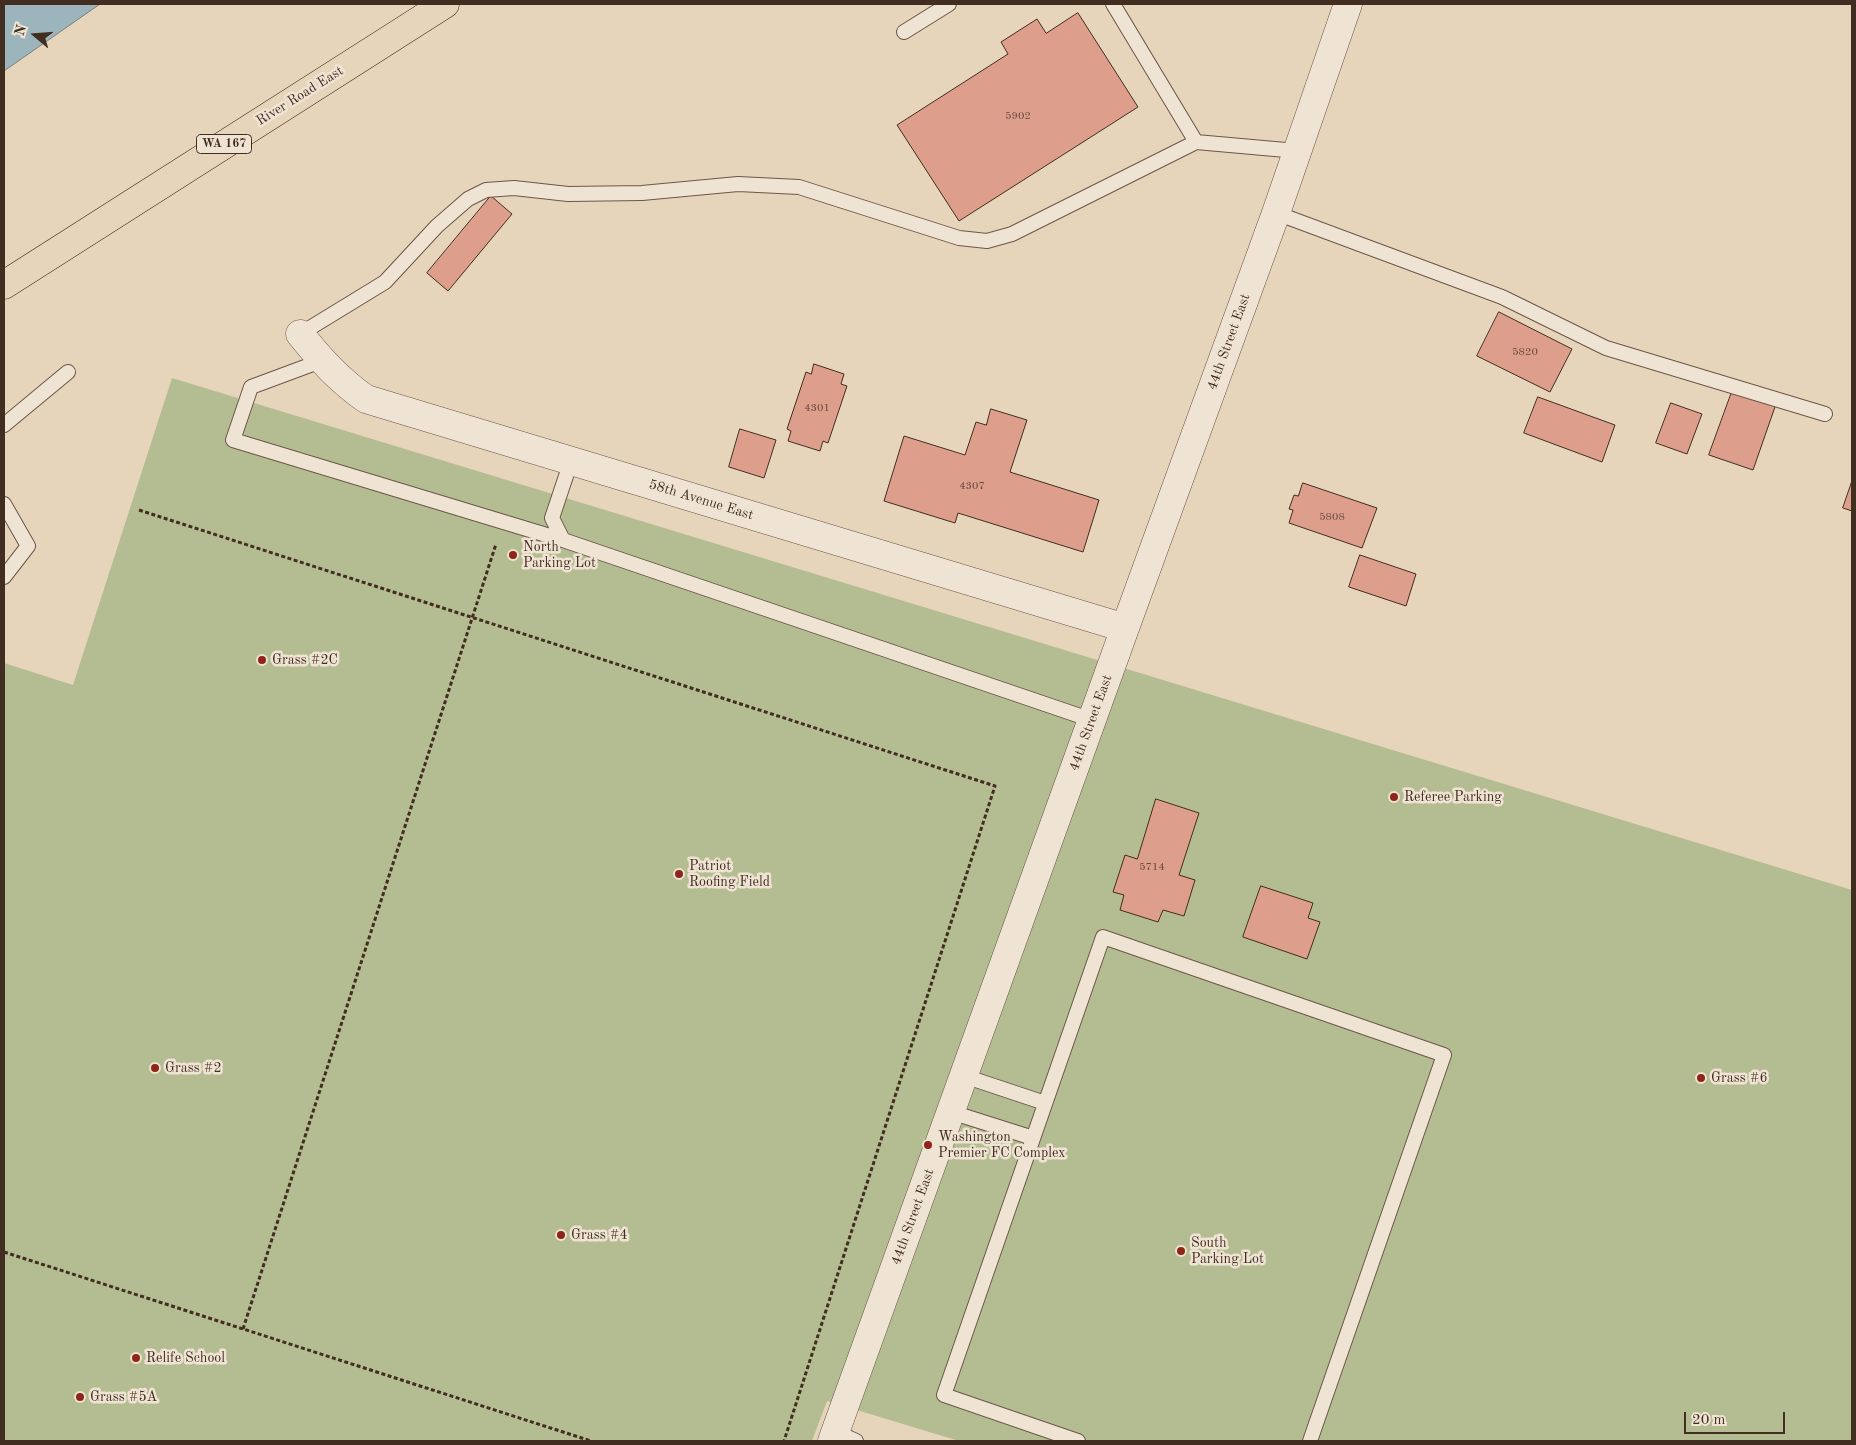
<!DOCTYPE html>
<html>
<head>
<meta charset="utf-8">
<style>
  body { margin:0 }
  #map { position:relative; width:1856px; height:1445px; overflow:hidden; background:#e6d4bb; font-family:"Old Standard TT",serif }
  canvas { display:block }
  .frame { position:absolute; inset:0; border:5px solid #422d21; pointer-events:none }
  .north { position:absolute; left:10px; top:10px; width:50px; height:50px; -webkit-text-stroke:4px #efe3d3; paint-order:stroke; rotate:288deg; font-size:14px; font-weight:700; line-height:20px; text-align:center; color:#422d21 }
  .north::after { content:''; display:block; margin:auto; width:18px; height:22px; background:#422d21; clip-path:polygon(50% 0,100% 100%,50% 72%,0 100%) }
  .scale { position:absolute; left:1684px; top:1412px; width:101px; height:22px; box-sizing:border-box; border:2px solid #422d21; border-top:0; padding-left:6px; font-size:15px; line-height:18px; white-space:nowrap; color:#422d21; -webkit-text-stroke:4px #efe3d3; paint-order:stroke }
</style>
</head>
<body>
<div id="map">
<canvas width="1856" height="1445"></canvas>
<div class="frame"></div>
<div class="north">N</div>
<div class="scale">20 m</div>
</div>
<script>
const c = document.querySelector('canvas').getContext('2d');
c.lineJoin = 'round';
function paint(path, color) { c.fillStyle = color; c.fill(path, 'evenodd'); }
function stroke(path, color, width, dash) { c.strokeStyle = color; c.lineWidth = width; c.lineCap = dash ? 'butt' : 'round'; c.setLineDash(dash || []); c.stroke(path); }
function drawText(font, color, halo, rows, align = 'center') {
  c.font = font + ' "Old Standard TT",serif'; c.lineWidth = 5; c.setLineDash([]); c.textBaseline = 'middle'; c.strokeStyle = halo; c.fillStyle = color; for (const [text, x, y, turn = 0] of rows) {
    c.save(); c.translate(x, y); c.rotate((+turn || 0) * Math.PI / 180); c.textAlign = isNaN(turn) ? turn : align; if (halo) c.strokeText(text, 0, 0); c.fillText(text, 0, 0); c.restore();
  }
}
paint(new Path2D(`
  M172,378L1852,890V1441H959L827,1401L812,1441H4V663L73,685Z`), '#b4bd91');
const water = new Path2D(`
  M4,4H100L4,71Z`);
paint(water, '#9cb5bc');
stroke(water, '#787f7e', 1);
const building = new Path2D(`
  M1078,13L1138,107L959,221L897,125L1008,54L1001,42L1037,19L1046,33Z
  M491,196L512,214L448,291L427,273Z
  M1499,312L1572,349L1550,392L1477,356Z
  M814,364L844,374L841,384L847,386L828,443L823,441L820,451L788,441L791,431L787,429L806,372L811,374Z
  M1733,389L1776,404L1753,470L1709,455Z
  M1538,397L1615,425L1602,462L1524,433Z
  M1671,403L1702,414L1687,454L1656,443Z
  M991,409L1027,420L1010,472L1099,500L1083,552L958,513L955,523L884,501L904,436L965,455L976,422L986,425Z
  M740,429L776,440L764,478L729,467Z
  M1852,481V511L1843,508Z
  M1303,483L1377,508L1362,548L1289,523L1293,510L1289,509L1294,495L1298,496Z
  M1360,555L1416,574L1406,606L1349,587Z
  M1156,799L1199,813L1179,875L1195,880L1184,916L1163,910L1158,922L1120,910L1124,895L1113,892L1125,855L1137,859Z
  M1261,886L1313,903L1308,918L1320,922L1307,959L1243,937Z`);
paint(building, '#dd9e8b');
stroke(building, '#422d21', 1);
const service = new Path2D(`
  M1113,4L1196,142L1297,151
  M904,32L949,4
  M1276,213L1502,297L1606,348L1825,414
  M300,334L385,282L437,226L468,199L486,190L514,188L568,194L642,193L738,184L799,187L959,238L987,241L1012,234L1196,142
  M321,361L251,387L233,440L563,540
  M4,425L68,372
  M571,461L552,518L563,540L1092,720
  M4,504L28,546L4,577
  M964,1076L1045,1103
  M951,1112L1033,1138
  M836,1432L856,1441
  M1078,1441L944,1395L1103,937L1444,1055L1310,1441`);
const minor = new Path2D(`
  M300,334C321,360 339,380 366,399L1125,628
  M832,1441L1125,628L1276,213L1348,4`);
const primary = new Path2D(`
  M4,285L445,4`);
stroke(service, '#6b5748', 16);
stroke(minor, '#6b5748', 29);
stroke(primary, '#422d21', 29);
stroke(new Path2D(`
  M139,510L995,786L784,1441
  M4,1252L591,1441
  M243,1329L496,544`), '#422d21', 3, [4, 2.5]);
stroke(service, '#efe3d3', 14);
stroke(minor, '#efe3d3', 28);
stroke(primary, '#e6d4bb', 28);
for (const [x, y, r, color] of [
  [513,555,5,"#8f2418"],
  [262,660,5,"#8f2418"],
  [1394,797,5,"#8f2418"],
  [679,874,5,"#8f2418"],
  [155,1068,5,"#8f2418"],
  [1701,1078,5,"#8f2418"],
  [928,1145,5,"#8f2418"],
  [561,1235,5,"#8f2418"],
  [1181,1251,5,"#8f2418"],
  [136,1358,5,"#8f2418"],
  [80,1397,5,"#8f2418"]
]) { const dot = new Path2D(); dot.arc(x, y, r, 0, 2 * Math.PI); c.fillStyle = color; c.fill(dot); stroke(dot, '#efe3d3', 2); }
drawText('11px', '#69493c', null, [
  ["5902",1018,116],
  ["5820",1525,352],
  ["4301",817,408],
  ["4307",972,486],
  ["5808",1332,517],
  ["5714",1152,867]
]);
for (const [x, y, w] of [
  [224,144,55]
]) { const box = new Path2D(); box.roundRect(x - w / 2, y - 9.5, w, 19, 4); c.fillStyle = '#efe3d3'; c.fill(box); stroke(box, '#422d21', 1); }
drawText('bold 12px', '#422d21', null, [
  ["WA 167",224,144]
]);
drawText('14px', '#422d21', '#efe3d3', [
  ["River Road East",300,96,-32],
  ["44th Street East",1229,342,-70],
  ["58th Avenue East",701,500,17],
  ["44th Street East",1091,723,-70],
  ["44th Street East",913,1217,-70]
]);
drawText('14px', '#422d21', '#efe3d3', [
  ["North",523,547],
  ["Parking Lot",523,563],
  ["Grass #2C",272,660],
  ["Referee Parking",1404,797],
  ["Patriot",689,866],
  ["Roofing Field",689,882],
  ["Grass #2",165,1068],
  ["Grass #6",1711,1078],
  ["Washington",938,1137],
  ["Premier FC Complex",938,1153],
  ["Grass #4",571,1235],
  ["South",1191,1243],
  ["Parking Lot",1191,1259],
  ["Relife School",146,1358],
  ["Grass #5A",90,1397]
], 'left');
</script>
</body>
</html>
